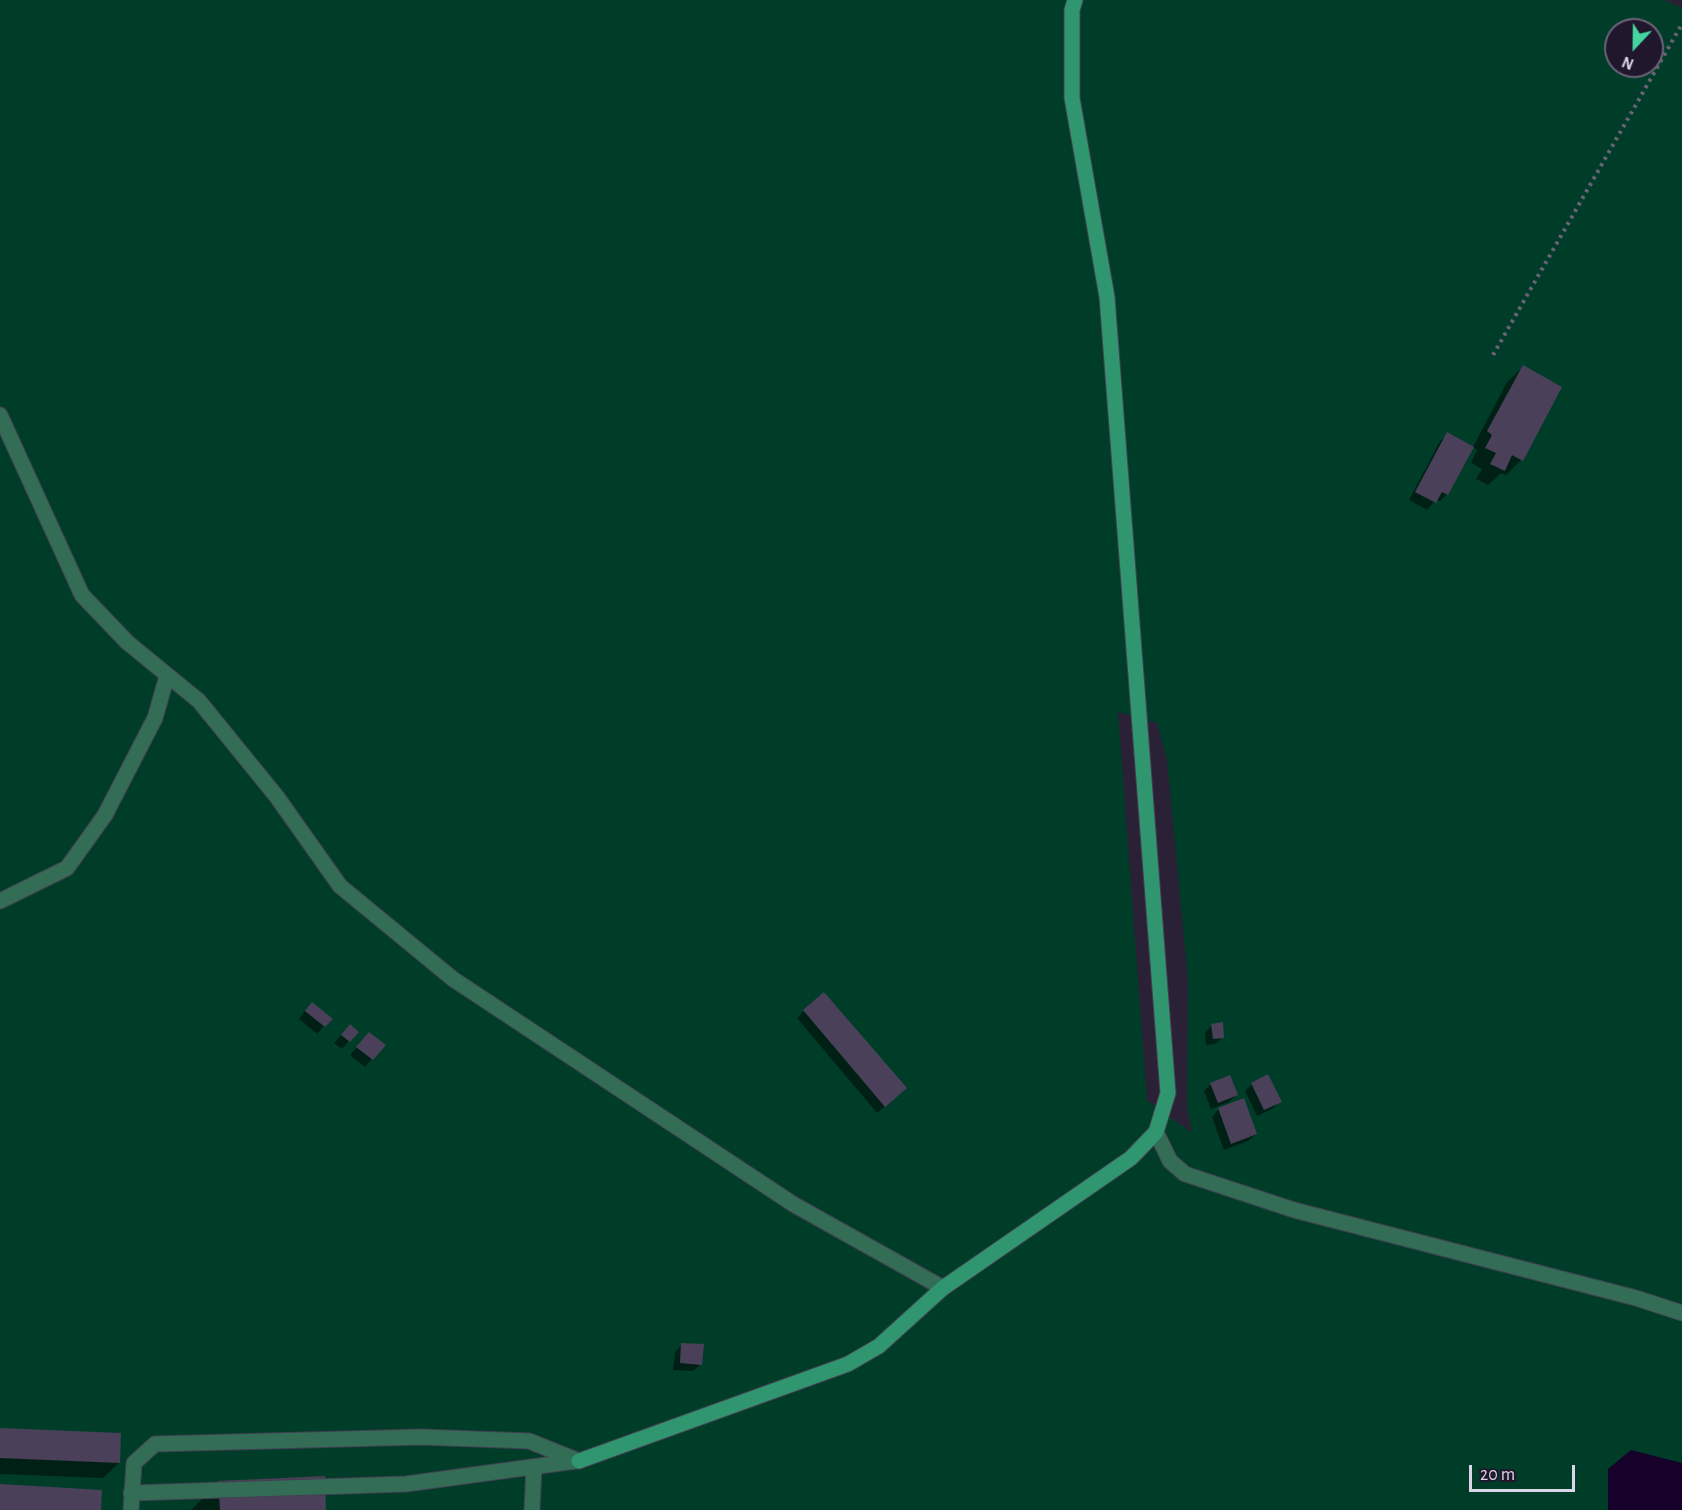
<!DOCTYPE html>
<html>
<head>
<meta charset="utf-8">
<style>
  body { margin:0 }
  #map { position:relative; width:1682px; height:1510px; overflow:hidden; background:#2a2137; font-family:"Alegreya Sans",sans-serif }
  canvas { display:block }
  .north { position:absolute; left:1604px; top:18px; width:60px; height:60px; box-sizing:border-box; background:#20172d; border:2px solid #6b6377; border-radius:50%; rotate:202deg; font-size:16px; font-weight:700; line-height:24px; text-align:center; color:#dbd6e5 }
  .north::after { content:''; display:block; margin:auto; width:21px; height:27px; background:#44d49f; clip-path:polygon(50% 0,100% 100%,50% 72%,0 100%) }
  .scale { position:absolute; left:1469px; top:1465px; width:106px; height:27px; box-sizing:border-box; border:3px solid #dbd6e5; border-top:0; padding-left:8px; font-size:18px; line-height:21px; white-space:nowrap; color:#dbd6e5; -webkit-text-stroke:4px #20172d; paint-order:stroke }
</style>
</head>
<body>
<div id="map">
<canvas width="1682" height="1510"></canvas>
<div class="north">N</div>
<div class="scale">20 m</div>
</div>
<script>
const c = document.querySelector('canvas').getContext('2d');
c.lineJoin = 'round';
function paint(path, color) { c.fillStyle = color; c.fill(path, 'evenodd'); }
function stroke(path, color, width, dash) { c.strokeStyle = color; c.lineWidth = width; c.lineCap = dash ? 'butt' : 'round'; c.setLineDash(dash || []); c.stroke(path); }
paint(new Path2D(`
  M0,0H1665L1682,8V1510H0ZM1616,30H1652V66H1616ZM1118,712L1157,723L1167,760L1188,979L1187,1106L1192,1133L1147,1100Z`), '#003d29');
paint(new Path2D(`
  M1631,1450L1682,1463V1510H1608V1469Z`), '#15012a');
paint(new Path2D(`
  M1523,367L1521,460L1506,475L1501,473L1488,485L1476,479L1482,469L1471,463L1477,450L1473,447L1507,382Z
  M1448,434L1447,494L1440,501L1436,500L1427,510L1409,500L1440,441Z
  M305,1011L324,1026L317,1034L299,1019Z
  M804,1011L897,1096L877,1113L797,1018Z
  M1212,1025L1223,1037L1215,1044L1206,1045L1205,1033Z
  M350,1026L357,1032L342,1049L334,1043Z
  M362,1041L384,1045L365,1067L350,1055Z
  M1211,1084L1236,1095L1229,1102L1211,1109L1204,1091Z
  M1252,1084L1280,1102L1272,1109L1257,1116L1245,1091Z
  M1219,1109L1256,1134L1248,1141L1224,1150L1212,1117Z
  M682,1344L701,1364L693,1371L673,1370L675,1352Z
  M0,1429L119,1463L103,1478L0,1474Z
  M219,1482L325,1510H191Z`), '#0007');
paint(new Path2D(`
  M1523,365L1562,387L1523,461L1512,455L1505,471L1490,464L1496,453L1485,448L1492,435L1487,431Z
  M1447,432L1474,447L1448,495L1442,492L1436,503L1415,492Z
  M824,992L907,1088L885,1107L803,1010Z
  M312,1002L333,1019L325,1027L305,1011Z
  M1223,1022L1224,1038L1213,1039L1211,1024Z
  M350,1024L359,1032L350,1042L341,1035Z
  M369,1032L386,1045L373,1060L356,1047Z
  M1268,1074L1282,1102L1264,1110L1251,1083Z
  M1230,1075L1238,1095L1218,1103L1210,1083Z
  M1244,1098L1257,1134L1231,1144L1218,1108Z
  M681,1343L704,1344L702,1365L680,1363Z
  M0,1428L121,1433L120,1463L0,1458Z
  M325,1476L326,1510H220L218,1481Z
  M0,1484L102,1490L101,1510H0Z`), '#4a4059');
const lane = new Path2D(`
  M0,415L82,595L127,642L199,701L277,797L340,886L453,979L793,1204L943,1288
  M0,901L67,868L105,815L155,718L167,676
  M1156,1132L1170,1161L1185,1174L1294,1210L1636,1298L1682,1313
  M131,1493L406,1484L576,1461
  M131,1510L134,1463L155,1444L421,1437L529,1441L579,1461
  M532,1510L534,1467`);
const secondary = new Path2D(`
  M579,1461L848,1364L879,1346L943,1288L1131,1158L1156,1132L1168,1093L1107,297L1072,98V10L1075,0`);
stroke(lane, '#463e53', 17);
stroke(secondary, '#463e53', 17);
stroke(new Path2D(`
  M1493,355L1682,24`), '#6a6276', 4, [3, 4.5]);
stroke(lane, '#336d55', 15);
stroke(secondary, '#2f9670', 15);
</script>
</body>
</html>
